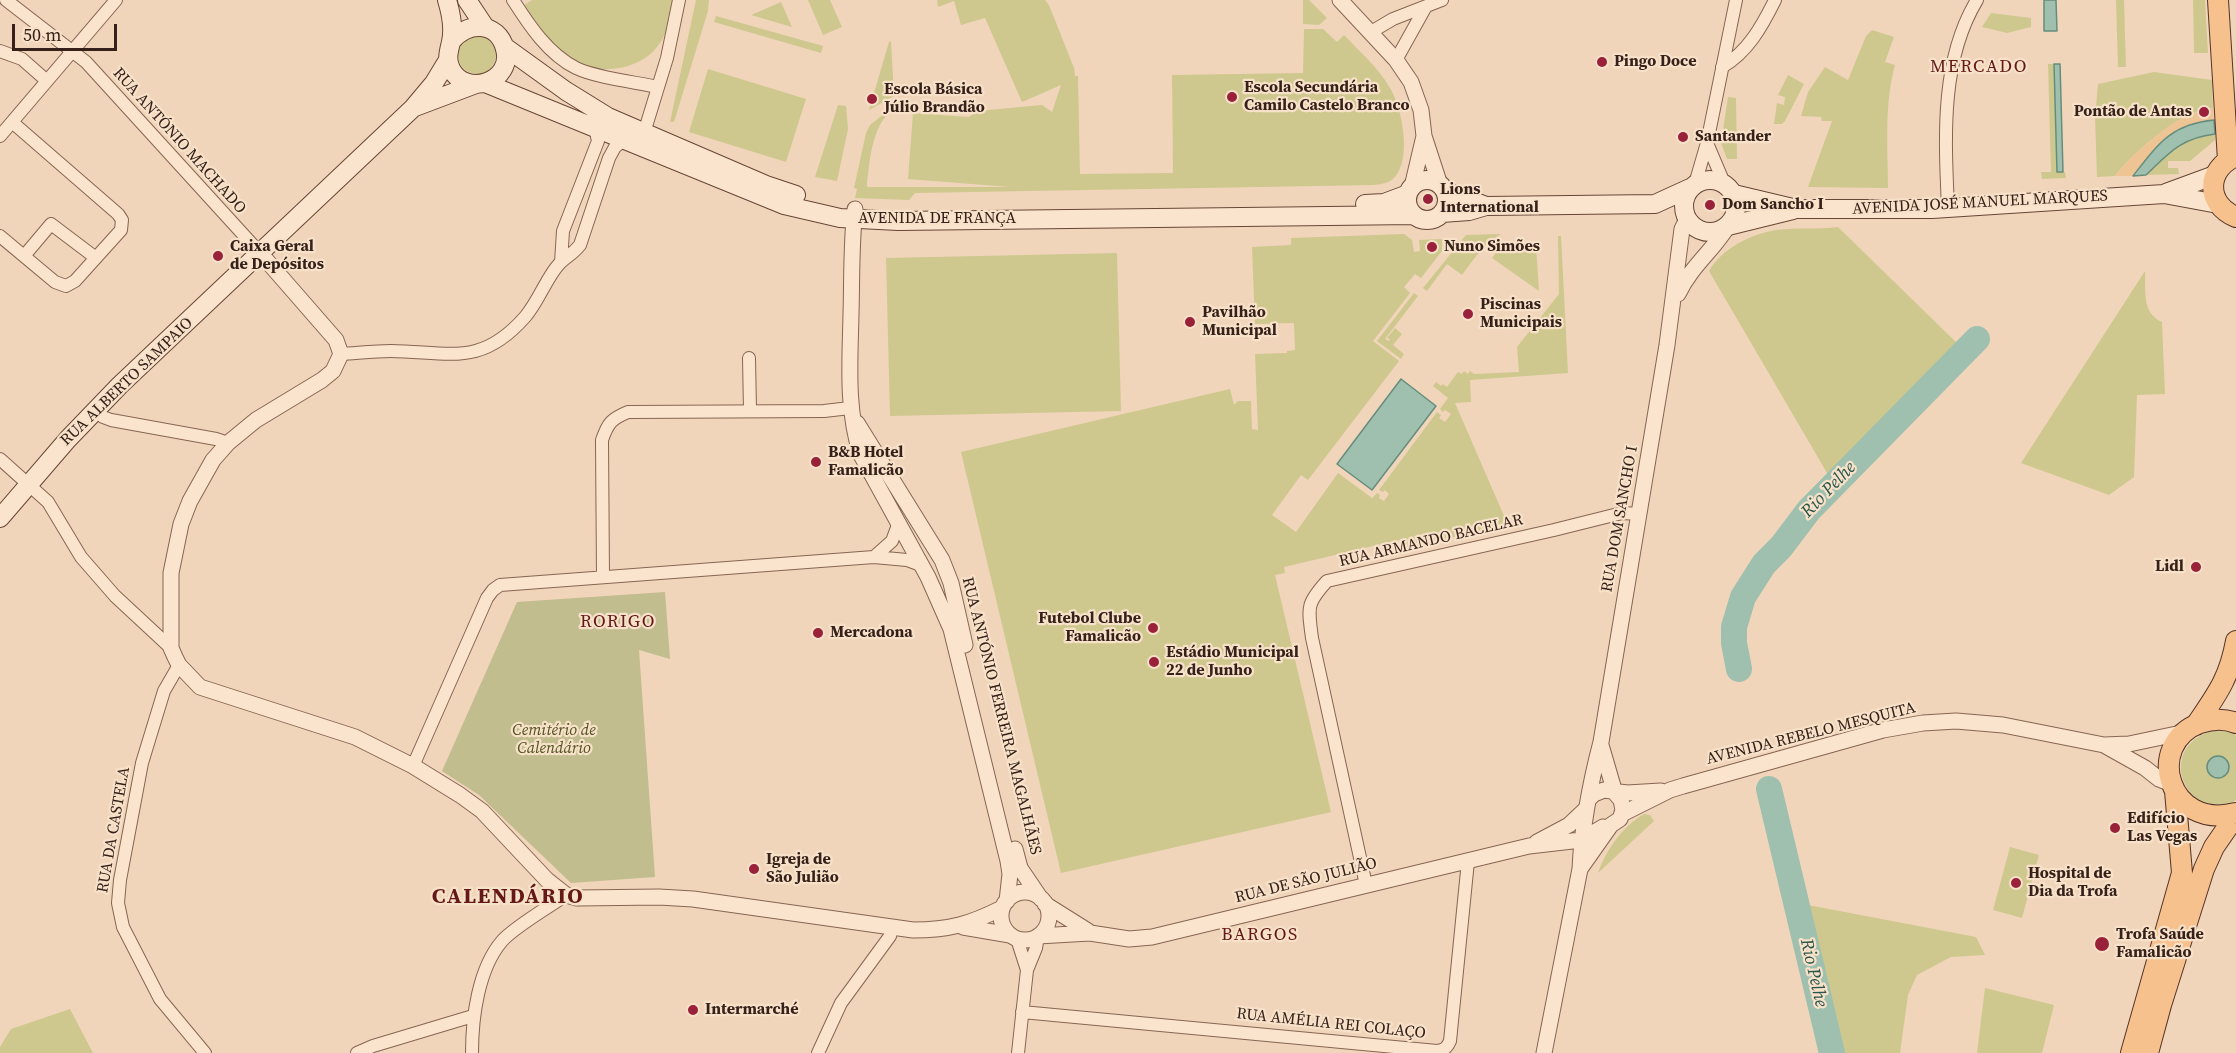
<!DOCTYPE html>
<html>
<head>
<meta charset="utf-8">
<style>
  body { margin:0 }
  #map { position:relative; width:2236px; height:1053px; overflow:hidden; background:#f0d5ba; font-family:"Source Serif 4",serif }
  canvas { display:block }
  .scale { position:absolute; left:12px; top:24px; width:105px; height:27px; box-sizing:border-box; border:3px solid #352119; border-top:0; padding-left:8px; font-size:18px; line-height:21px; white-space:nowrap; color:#352119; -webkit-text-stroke:4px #f7e1c9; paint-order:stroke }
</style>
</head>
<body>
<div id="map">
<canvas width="2236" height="1053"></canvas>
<div class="scale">50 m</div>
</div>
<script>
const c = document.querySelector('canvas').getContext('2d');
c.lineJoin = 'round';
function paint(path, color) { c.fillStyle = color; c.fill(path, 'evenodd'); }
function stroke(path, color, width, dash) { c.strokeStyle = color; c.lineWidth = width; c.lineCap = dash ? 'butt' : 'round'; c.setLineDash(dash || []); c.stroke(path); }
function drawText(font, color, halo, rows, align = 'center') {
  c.font = font + ' "Source Serif 4",serif'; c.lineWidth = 4.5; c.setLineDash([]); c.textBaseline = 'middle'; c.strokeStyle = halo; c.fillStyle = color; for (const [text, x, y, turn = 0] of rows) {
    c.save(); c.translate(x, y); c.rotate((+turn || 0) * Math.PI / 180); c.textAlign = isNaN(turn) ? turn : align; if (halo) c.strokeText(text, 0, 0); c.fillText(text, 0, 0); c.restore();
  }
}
paint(new Path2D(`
  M532,0H673C671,17 668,34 657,47C639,70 601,75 577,62C554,50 537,25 524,5Z
  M696,0H709L708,11L674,122H670Z
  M808,0H830L842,27L823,35Z
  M937,0H1045L1049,5L1074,68L1075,76H1078L1080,174L1173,173L1172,75L1303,73L1304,29H1323L1337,42L1344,35C1360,52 1379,68 1390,88C1402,108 1412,157 1395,177C1390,183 1382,184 1374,185L915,193L909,200L855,198L857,189L854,188L866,133L870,125L889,110L903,106V107C873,110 869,163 867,187H1010L908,179L913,113L969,117L978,111L1042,105L1052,112L1061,85L1022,102L985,18L961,25L954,1L938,7Z
  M1303,0H1309L1327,18L1319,25L1303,24Z
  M2116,0H2124L2126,67H2118Z
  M2193,0H2205L2208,53H2194Z
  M781,2L792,27L751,15Z
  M1991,13L2031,18V27L2007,33L1982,27Z
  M716,16L823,46L821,53L714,22Z
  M1872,30L1894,37L1885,62L1895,65C1884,105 1888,147 1888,188L1808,187L1832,121H1822L1821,117L1801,116L1808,92L1825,67L1848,80L1866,36Z
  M458 55a19 19 0 1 1 38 0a19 19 0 1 1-38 0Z
  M891,41L894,96L869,110L889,42Z
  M2048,64H2054L2057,172H2065L2066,178L2042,179L2041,172H2051Z
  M708,69L806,99L786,162L689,132Z
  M2154,72L2212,80L2213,108C2206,110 2198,111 2191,114C2167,124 2130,156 2115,176L2097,177L2095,117L2098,84Z
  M1788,75L1804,84L1785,121L1782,124H1774L1777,103L1784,105L1785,97L1778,95Z
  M1728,97L1736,98L1737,159H1727L1721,143Z
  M838,105L846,106L848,129L837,181L815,177Z
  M2215,134V140L2190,161H2168V168H2178L2179,174L2146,175C2169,153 2181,138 2215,134Z
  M1838,227L1961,347L1830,478L1709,271C1721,249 1751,234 1776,230C1797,227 1818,230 1838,227Z
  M1404,234L1412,240L1414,252L1420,251L1419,240L1442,239V251L1421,278L1415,274L1404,287L1410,293L1373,341L1399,361L1308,480L1301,475L1272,515L1296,532L1338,473L1372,498L1377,493L1380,495L1379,498L1384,501L1389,494L1385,490L1383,492L1379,490L1437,412L1441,415L1439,418L1445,422L1451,414L1445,410L1443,412L1440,409L1448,398L1433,386L1436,382L1441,386L1443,384L1447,387L1458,372L1462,374L1464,371L1468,374L1470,371L1474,374L1519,372L1517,347L1559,294L1558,236H1561L1568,373L1470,380L1471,402L1455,403L1508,525L1405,548L1403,539L1284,567L1285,573L1275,575L1331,812L1061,873L961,452L1230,389L1234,405L1238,401H1251L1252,429L1258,430L1255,354L1287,353V351L1295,350L1294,323L1255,324L1252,247L1291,245V238Z
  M1501,234C1483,244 1474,259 1462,275L1447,264L1427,291L1423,288L1466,235Z
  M1536,245L1539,291L1492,258L1500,247Z
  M1117,253L1121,411L890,416L886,258Z
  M2145,271C2146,290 2141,313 2162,322L2165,394L2137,395L2134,477L2109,495L2021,463Z
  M1414,293L1418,296L1385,339L1389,341L1390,339L1387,338L1395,328L1402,334L1393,345L1404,354L1401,359L1377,341Z
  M2215,730L2228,731L2236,735V800C2190,827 2150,747 2215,730Z
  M1644,814L1650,815L1654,821L1598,873C1606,850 1622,827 1644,814Z
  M2010,847L2039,855L2022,918L1993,910Z
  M1808,905L1976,937L1985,955L1951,957L1917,975L1908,995L1900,1053H1838L1818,966Z
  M1985,988L2054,1005L2042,1053H1977Z
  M70,1009L93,1053H0V1047L11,1029Z`), '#cec88e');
paint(new Path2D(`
  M2213,108L2214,120C2171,124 2158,144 2133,176H2115C2130,156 2167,124 2191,114C2198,111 2206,110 2213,108Z`), '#eec494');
paint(new Path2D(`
  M665,592L670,659L639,650L655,877L571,883L479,795L442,771L517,602Z`), '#c1bd8e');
const water = new Path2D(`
  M2044,0H2056L2057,31H2044Z
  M2054,64H2060L2063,172H2057Z
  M2214,120L2215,134C2181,138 2169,153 2146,175L2133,176C2158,144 2171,124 2214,120Z
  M1401,379L1436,406L1372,490L1337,464Z
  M2207 767a11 11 0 1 1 22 0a11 11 0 1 1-22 0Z`);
paint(water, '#9fc0af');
stroke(water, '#668d7c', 1.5);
stroke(new Path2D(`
  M1739,669L1734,643V627L1743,597L1764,564L1781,547L1809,510L1977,339
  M1769,789L1832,1053`), '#9fc0af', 26);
const minor = new Path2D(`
  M6,0L86,62L261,254
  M513,0C529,25 548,54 576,68C597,78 635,82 658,87
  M1371,32L1393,19L1442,0
  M0,51L22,59L47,81
  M1396,60L1425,8
  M1722,67C1748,52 1762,26 1775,0
  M644,133L667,58L679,0
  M0,136L116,0
  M1707,143L1724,183
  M1695,184L1707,143L1736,0
  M1948,208C1945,139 1940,61 1977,0
  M0,236L55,282L66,286L75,281L121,230L122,220L118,214L12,122
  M24,256L51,224L96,258
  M561,262L563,231L598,141L595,128
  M341,354C358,353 375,351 391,351C450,352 481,367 525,317C539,301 547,276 560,263C567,256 573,254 580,245L609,158L615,147L624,140
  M749,358L750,410
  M95,410L103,417L111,420L216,439L228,443
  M0,459L48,502L81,557L115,596L171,648
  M874,557L892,541L898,525
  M603,577L602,440C608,423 611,419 628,412L824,411L850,408
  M179,665L164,691L142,763L120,880L118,903L123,927L160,999L205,1053
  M413,766L487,598L493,590L500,585L874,557L907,560L923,566
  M1366,885L1312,638C1308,607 1306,604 1327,581L1554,530L1622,513L1640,514
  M1017,939L1027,970
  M1022,1012L1437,1051C1444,1050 1447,1048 1450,1041L1468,861
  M357,1053L373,1046L473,1016
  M472,1053C472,1018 478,969 502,941C514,927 549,907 566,895
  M818,1053L841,1003L890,936L892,928
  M1018,1053L1027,970L1036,948L1038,936`);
const tertiary = new Path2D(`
  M1340,0L1396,60L1411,82L1421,110L1424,136L1440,185
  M1412,187L1424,136
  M855,209C851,244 852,279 851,314C850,362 846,409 861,455L928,577L951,629L1008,861L1010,874L1007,901
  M261,254L336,340L341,354L333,371L322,380L256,420L228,443L213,460L190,501L181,524L171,573V648L175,657L179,665L200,687L355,737L413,766L460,795L482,811L547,880L566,895L577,898L659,897L693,899L913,930C950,930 970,924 1002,908
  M1678,294C1692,265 1712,252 1728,226
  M857,423L942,560L951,583L965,645
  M2104,745L2129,744L2186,732
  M1590,798L1594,794L1604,790L1627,793L1661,791
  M1622,814L1670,790L1683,786L1883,730L1923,723L1956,721L2003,725L2104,745L2145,768L2159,779L2172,784
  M1537,842L1569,825L1586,809
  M1015,849L1020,868L1041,899
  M1580,869L1611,825L1620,819L1623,810L1621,800L1615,793L1601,745
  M1001 916a24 24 0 1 1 48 0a24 24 0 1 1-48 0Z
  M1045,904L1088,931
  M963,927L1010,935
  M1038,936L1090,933L1129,939L1152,937L1529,846L1581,840L1603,827
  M1544,1053L1580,869C1582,825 1590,784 1601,742L1667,345L1682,229L1687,219`);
const secondary = new Path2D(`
  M447,0C451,13 454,28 451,42C449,51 446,59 451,69C466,98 514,81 505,49C498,21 466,21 451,42
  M467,0L485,27
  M505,47L566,91L608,117L766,185L796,195
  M485,83L784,205L840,218L898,221L1414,215
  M415,107L476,84
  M1684 206a26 26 0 1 1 52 0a26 26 0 1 1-52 0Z
  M1407 200a20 20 0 1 1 40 0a20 20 0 1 1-40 0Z
  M1445,191L1486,206
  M2166,193L2215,175
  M1734,194L1797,209H1932L2164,194L2218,204
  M1365,204L1384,203L1408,194
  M1442,213L1469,211L1486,206L1655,204L1690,188
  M1728,226L1793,210
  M0,518L68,439L120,385L413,108L434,83L448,60`);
const primary = new Path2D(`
  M2218,0L2228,160
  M2236,156C2206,169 2205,204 2236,217
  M2236,723C2224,718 2212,719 2200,723C2144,744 2168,831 2236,813
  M2196,725C2217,694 2229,679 2236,641
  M2131,1053L2182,873L2175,791
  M2148,1053L2161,1005L2204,869L2214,847L2236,815`);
stroke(minor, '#876553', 14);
stroke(tertiary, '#876553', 17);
stroke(secondary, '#684637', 20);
stroke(primary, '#543429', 22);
stroke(minor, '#fbe4cd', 12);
stroke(tertiary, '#fbe4cd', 15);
stroke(secondary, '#fbe4cd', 18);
stroke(primary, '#f7c18d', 20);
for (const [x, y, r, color] of [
  [1602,62,6,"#992139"],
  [1232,97,6,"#992139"],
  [872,99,6,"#992139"],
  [2204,112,6,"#992139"],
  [1683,137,6,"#992139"],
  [1428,199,6,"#992139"],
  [1710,205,6,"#992139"],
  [1432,247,6,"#992139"],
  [218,256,6,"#992139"],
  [1468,314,6,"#992139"],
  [1190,322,6,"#992139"],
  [816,462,6,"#992139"],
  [2196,567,6,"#992139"],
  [1153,628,6,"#992139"],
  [818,633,6,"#992139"],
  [1154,662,6,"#992139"],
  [2115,828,6,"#992139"],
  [754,869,6,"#992139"],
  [2016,883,6,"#992139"],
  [2102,944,8,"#992139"],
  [693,1010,6,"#992139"]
]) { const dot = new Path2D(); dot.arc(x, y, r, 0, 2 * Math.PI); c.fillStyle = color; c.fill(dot); stroke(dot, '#f7e1c9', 2); }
drawText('bold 16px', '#352119', '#f7e1c9', [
  ["Pingo Doce",1614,62],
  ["Escola Secundária",1244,88],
  ["Camilo Castelo Branco",1244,106],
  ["Escola Básica",884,90],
  ["Júlio Brandão",884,108],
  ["Pontão de Antas",2192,112,"right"],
  ["Santander",1695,137],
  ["Lions",1440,190],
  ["International",1440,208],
  ["Dom Sancho I",1722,205],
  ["Caixa Geral",230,247],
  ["de Depósitos",230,265],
  ["Nuno Simões",1444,247],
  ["Piscinas",1480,305],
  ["Municipais",1480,323],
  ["Pavilhão",1202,313],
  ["Municipal",1202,331],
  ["B&B Hotel",828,453],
  ["Famalicão",828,471],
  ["Lidl",2184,567,"right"],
  ["Futebol Clube",1141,619,"right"],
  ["Famalicão",1141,637,"right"],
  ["Mercadona",830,633],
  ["Estádio Municipal",1166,653],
  ["22 de Junho",1166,671],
  ["Edifício",2127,819],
  ["Las Vegas",2127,837],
  ["Igreja de",766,860],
  ["São Julião",766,878],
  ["Hospital de",2028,874],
  ["Dia da Trofa",2028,892],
  ["Trofa Saúde",2116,935],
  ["Famalicão",2116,953],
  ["Intermarché",705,1010]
], 'left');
drawText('16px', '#352119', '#f7e1c9', [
  ["RUA ANTÓNIO MACHADO",179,141,48],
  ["AVENIDA JOSÉ MANUEL MARQUES",1980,203,-3],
  ["AVENIDA DE FRANÇA",937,219],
  ["RUA ALBERTO SAMPAIO",127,382,-44],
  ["RUA DOM SANCHO I",1620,519,-80],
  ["RUA ARMANDO BACELAR",1431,541,-13],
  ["RUA ANTÓNIO FERREIRA MAGALHÃES",1001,716,76],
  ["AVENIDA REBELO MESQUITA",1811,734,-14],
  ["RUA DA CASTELA",114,830,-80],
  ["RUA DE SÃO JULIÃO",1306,881,-14],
  ["RUA AMÉLIA REI COLAÇO",1331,1024,6]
]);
drawText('italic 16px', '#50521f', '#f7e1c9', [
  ["Cemitério de",554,731],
  ["Calendário",554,749]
]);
c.letterSpacing = '1.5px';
drawText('18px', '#641817', '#f7e1c9', [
  ["MERCADO",1979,67],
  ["RORIGO",618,622],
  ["BARGOS",1260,935]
]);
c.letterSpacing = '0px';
drawText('italic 18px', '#28564a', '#f7e1c9', [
  ["Rio Pelhe",1829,490,-46],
  ["Rio Pelhe",1813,973,77]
]);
c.letterSpacing = '1.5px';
drawText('bold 22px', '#641817', '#f7e1c9', [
  ["CALENDÁRIO",508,897]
]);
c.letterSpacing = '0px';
</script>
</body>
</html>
